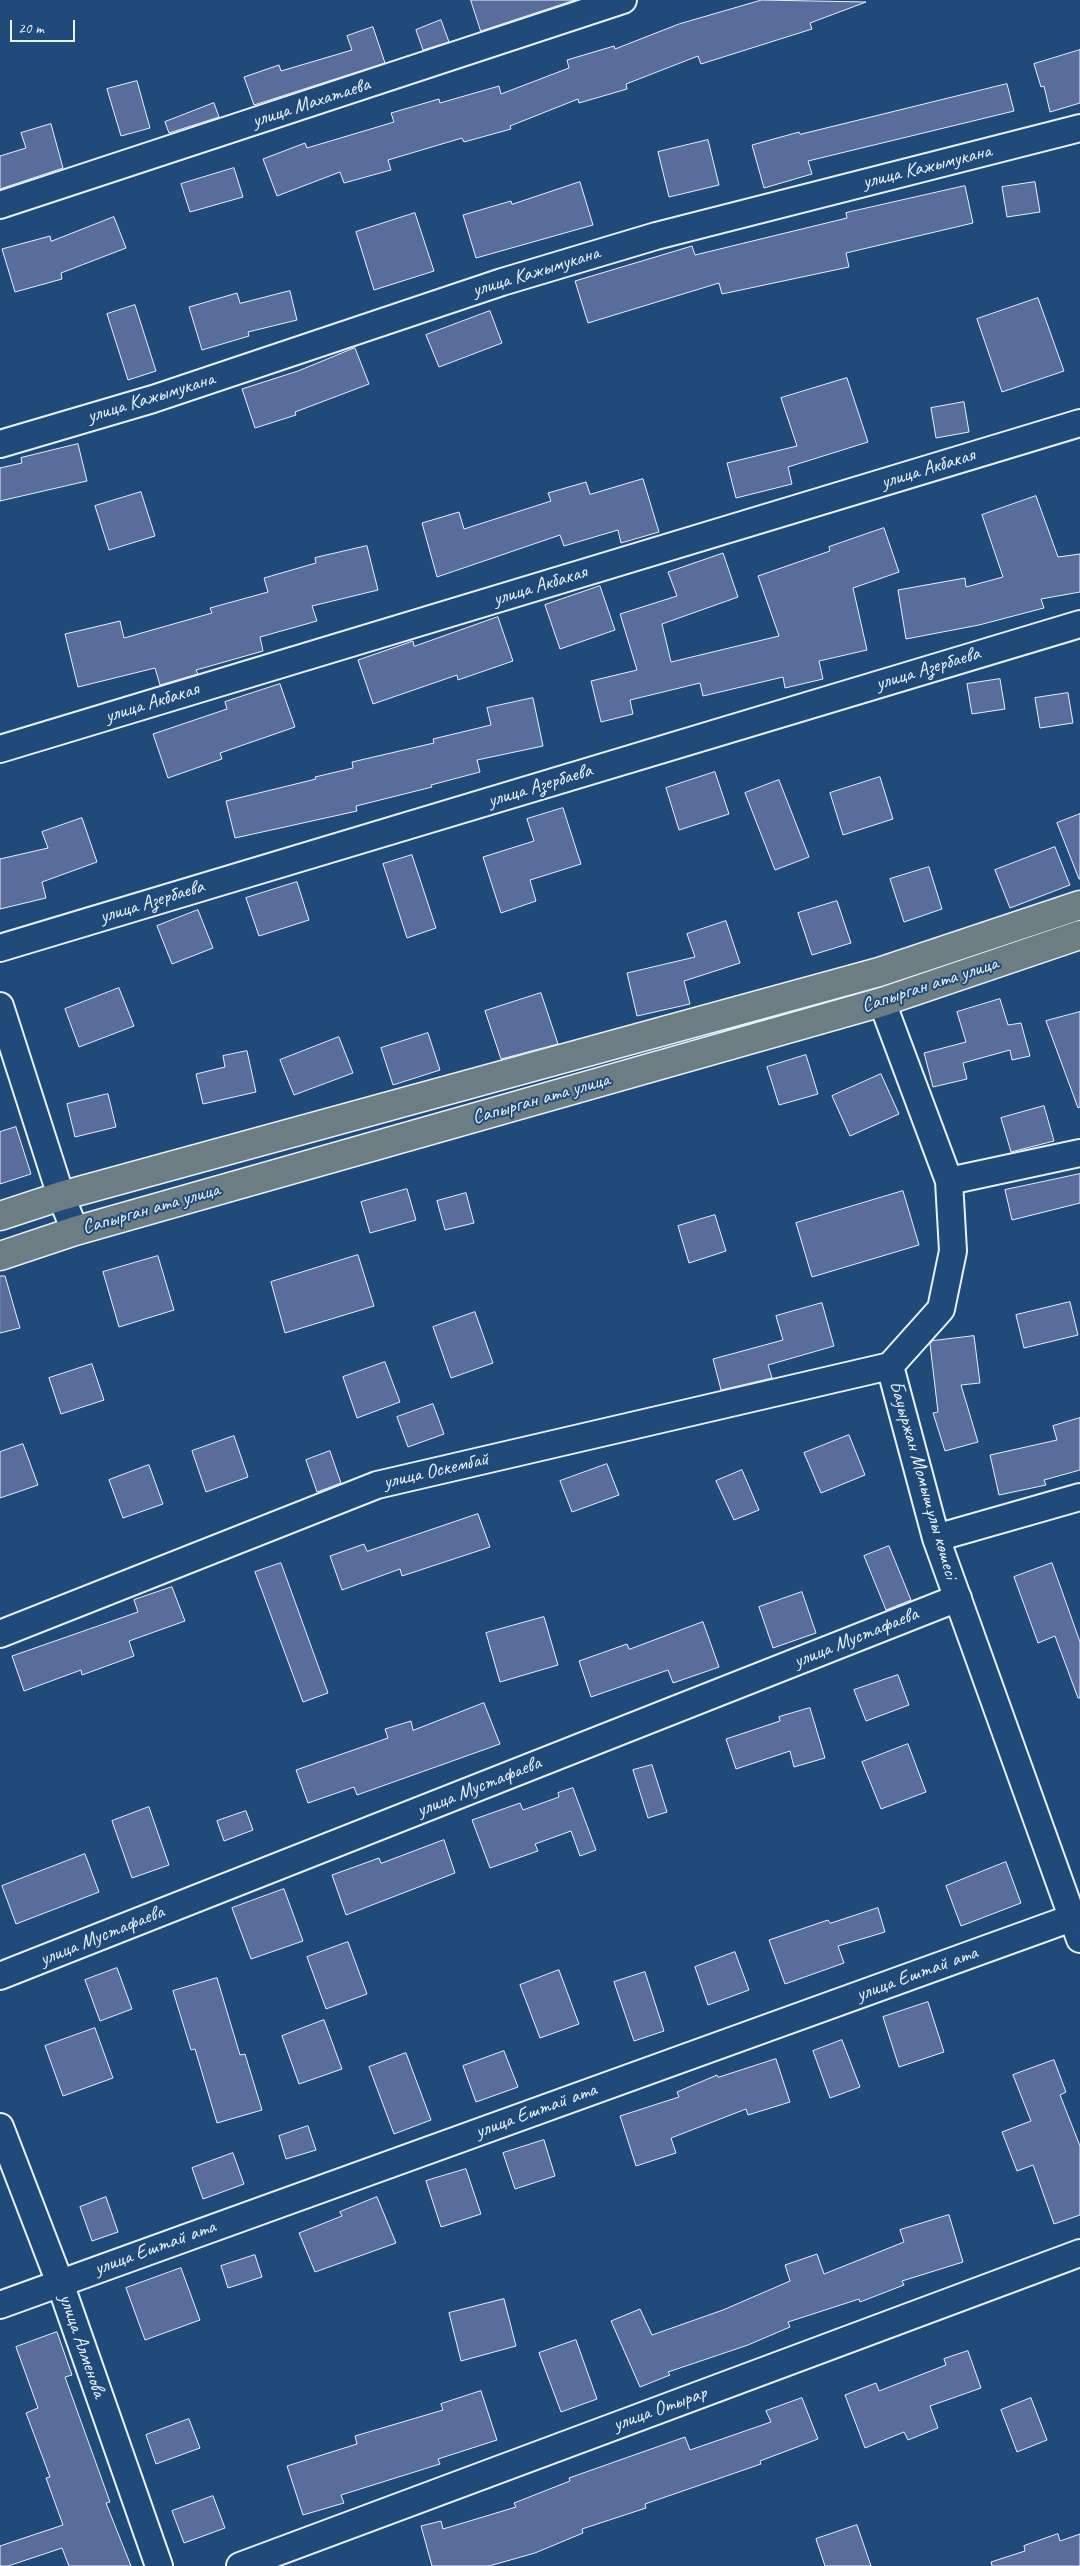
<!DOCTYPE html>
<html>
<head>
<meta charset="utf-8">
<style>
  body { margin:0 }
  #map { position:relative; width:1080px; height:2566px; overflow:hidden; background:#1f4a7a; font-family:Caveat,sans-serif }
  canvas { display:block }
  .scale { position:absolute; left:10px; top:20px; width:65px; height:22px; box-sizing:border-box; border:2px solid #e8f1f8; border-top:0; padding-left:6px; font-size:15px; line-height:18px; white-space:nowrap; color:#e8f1f8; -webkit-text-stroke:4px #1f4a7a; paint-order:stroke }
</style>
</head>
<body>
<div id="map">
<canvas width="1080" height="2566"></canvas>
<div class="scale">20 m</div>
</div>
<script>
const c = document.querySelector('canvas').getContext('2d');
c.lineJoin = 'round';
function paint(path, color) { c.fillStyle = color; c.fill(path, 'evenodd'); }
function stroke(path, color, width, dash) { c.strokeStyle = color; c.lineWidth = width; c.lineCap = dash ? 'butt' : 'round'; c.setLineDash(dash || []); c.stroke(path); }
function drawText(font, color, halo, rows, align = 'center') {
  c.font = font + ' Caveat,sans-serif'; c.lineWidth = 4; c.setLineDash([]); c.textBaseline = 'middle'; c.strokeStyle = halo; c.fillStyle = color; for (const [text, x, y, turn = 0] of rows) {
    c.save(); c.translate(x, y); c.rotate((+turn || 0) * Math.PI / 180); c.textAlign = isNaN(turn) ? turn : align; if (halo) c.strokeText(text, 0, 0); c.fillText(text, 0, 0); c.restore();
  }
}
const building = new Path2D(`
  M471,0H575L481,31Z
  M762,0L866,2L810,23L812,29L701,64L698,56L626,84L627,89L579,103L578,99L510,126L511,129L464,142L462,138L388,160L391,170L344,183L340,172L277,196L263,159L305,143L307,148L394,122L391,113L439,99L440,103L499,86L501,94L569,68L567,60L614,46L615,49L679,24Z
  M441,20L449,42L423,50L416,30Z
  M373,27L385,63L254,105L244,77L279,65L281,71L352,50L347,36Z
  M1080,50V103L1050,112L1044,86L1041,87L1034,64Z
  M137,81L150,128L121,136L107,89Z
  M1007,84L1014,111L808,161L812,174L764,188L752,145L799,132L800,134Z
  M214,103L219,117L169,133L165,122Z
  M51,124L63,168L0,189V156L26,148L21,133Z
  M708,140L719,185L669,197L658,152Z
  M234,168L243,197L190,212L181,184Z
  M580,182L593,225L476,258L463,215L511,201L512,204Z
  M1035,182L1040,212L1007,217L1002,187Z
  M965,186L973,223L846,253L849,267L722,294L719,283L588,323L575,281L692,246L695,255L847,218L846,213Z
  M415,213L434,271L374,290L356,232Z
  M114,217L126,248L61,273L62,279L15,292L2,249L50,236L51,241Z
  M290,291L297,320L248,332L249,336L202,350L189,307L237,293L240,303Z
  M1038,298L1064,371L1002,392L977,319Z
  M135,305L156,371L128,380L107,314Z
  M490,311L502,343L439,367L426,335Z
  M355,348L369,384L295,412L296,415L255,428L242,389L298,371Z
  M847,378L868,442L788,467L792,484L736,498L727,463L797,446L781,398Z
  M964,402L969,432L936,438L931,408Z
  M78,444L87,481L0,501V468L22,463L21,458Z
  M643,479L659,532L621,543L618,530L564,546L560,535L437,577L422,523L459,512L464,529L551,501L548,493L586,482L590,494Z
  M141,492L155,536L109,550L95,506Z
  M1036,496L1058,557L1080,554V592L1041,599L1044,608L979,625L906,639L898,590L965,578L966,587L1003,577L982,515Z
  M884,528L899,572L853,588L867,650L819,661L823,679L785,688L783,677L703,696L700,683L630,700L633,714L601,722L591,681L637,670L620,614L677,596L668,572L723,553L738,597L662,624L671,662L779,636L758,576L830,551L829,547Z
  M367,546L378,590L312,606L317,621L260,637L263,651L196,670L198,674L160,685L155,668L78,687L65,634L120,621L124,638L212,613L210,608L268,592L264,578L316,563L315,558Z
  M600,586L615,630L560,649L545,605Z
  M498,617L513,661L458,680L457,675L373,704L358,660L413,641L414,646Z
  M1000,679L1005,709L972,714L967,684Z
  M280,684L295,727L220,753L222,759L168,778L153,734L227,709L225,702Z
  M1068,693L1073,723L1040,728L1035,698Z
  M533,698L543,746L477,760L480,772L431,785L432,787L356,806L357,811L235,838L226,801L316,779L315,777L353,768L352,762L434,743L433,739L491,725L487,708Z
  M715,772L729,814L679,830L666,788Z
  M880,777L893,819L843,835L830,793Z
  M779,780L809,857L775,870L745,793Z
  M563,808L581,864L530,880L536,901L501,913L483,857L534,841L527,819Z
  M1080,814V879H1079L1057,823Z
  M82,818L97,862L42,882L46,898L0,909V859L48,848L42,832Z
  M1055,847L1070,885L1010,908L995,870Z
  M412,855L436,928L407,938L383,864Z
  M929,867L942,909L904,922L890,879Z
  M297,882L309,920L259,936L246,898Z
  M837,901L851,943L812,955L798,913Z
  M198,910L213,948L172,964L157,926Z
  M726,921L740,963L684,981L690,1004L637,1016L627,973L695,957L687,934Z
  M119,988L134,1026L79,1047L65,1009Z
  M541,993L558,1044L501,1059L485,1011Z
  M1000,999L1008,1025L1021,1023L1030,1056L1012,1060L1010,1050L963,1063L967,1079L933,1087L924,1053L966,1042L957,1012Z
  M1080,1012V1107L1078,1108L1046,1021Z
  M428,1033L440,1070L393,1085L381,1048Z
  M339,1037L353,1073L294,1095L280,1060Z
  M247,1051L256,1092L203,1104L196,1074L225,1067L223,1056Z
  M806,1055L818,1094L779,1105L767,1067Z
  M881,1074L899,1114L850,1136L832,1096Z
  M108,1094L116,1127L75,1137L67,1104Z
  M1044,1106L1054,1141L1011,1152L1001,1118Z
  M16,1127L31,1174L0,1184V1132Z
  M1080,1174V1203L1012,1220L1005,1190Z
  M407,1189L416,1220L370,1233L361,1202Z
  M903,1191L919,1245L812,1277L796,1223Z
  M466,1193L474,1223L445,1230L437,1201Z
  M715,1215L726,1251L689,1263L678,1226Z
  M358,1255L374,1306L285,1333L271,1282Z
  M158,1256L174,1310L119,1327L103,1272Z
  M0,1276H5L20,1328L0,1333Z
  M1070,1302L1078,1335L1024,1348L1016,1315Z
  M822,1303L834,1346L768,1365L772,1378L721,1390L713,1359L783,1340L776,1316Z
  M475,1312L493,1363L451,1378L433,1327Z
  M974,1336L980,1383L961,1385L978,1442L945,1451L933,1413L938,1412L930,1344L932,1341Z
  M385,1362L400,1402L357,1418L343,1377Z
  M92,1364L104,1400L61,1414L49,1378Z
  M433,1404L444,1434L408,1447L397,1417Z
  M1080,1418V1470L1044,1480L1046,1485L999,1495L990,1455L1057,1440L1053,1426Z
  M849,1435L865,1475L821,1493L804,1453Z
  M234,1436L248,1477L206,1492L192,1451Z
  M23,1444L38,1485L0,1498V1452Z
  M330,1451L341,1483L317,1492L306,1460Z
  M607,1464L619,1495L572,1512L560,1481Z
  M149,1465L163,1504L123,1518L109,1480Z
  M742,1470L759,1510L734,1520L716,1481Z
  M478,1514L490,1547L402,1576L400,1569L342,1590L330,1556L364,1544L367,1551Z
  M889,1546L911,1600L886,1610L864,1556Z
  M281,1563L328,1693L303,1702L255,1572Z
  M1052,1563L1080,1642V1698H1078L1055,1636L1038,1643L1014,1577Z
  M172,1587L185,1621L129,1641L134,1656L82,1675L81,1670L24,1691L12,1656L138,1612L134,1600Z
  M802,1592L816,1633L773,1648L759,1607Z
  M544,1617L558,1665L500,1682L486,1633Z
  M703,1622L719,1667L673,1683L668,1670L591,1697L579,1661L627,1644L629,1649Z
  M898,1675L909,1705L866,1721L854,1690Z
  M484,1703L500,1744L357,1795L354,1787L308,1803L296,1770L388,1738L385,1729L411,1721L413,1730Z
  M810,1708L825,1758L794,1767L790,1751L736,1769L726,1739L780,1721L779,1717Z
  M908,1744L926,1792L881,1809L862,1762Z
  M652,1765L667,1812L648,1818L633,1770Z
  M573,1788L596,1850L580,1856L571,1831L535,1844L538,1851L490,1868L472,1820L520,1803L523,1810L559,1797L558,1793Z
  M149,1807L169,1865L132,1878L112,1821Z
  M246,1811L253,1830L224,1841L217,1821Z
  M444,1840L455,1873L346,1915L332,1875L379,1858L381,1863Z
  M85,1854L99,1892L16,1924L2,1886Z
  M1006,1862L1021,1903L961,1926L946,1886Z
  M284,1889L303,1941L251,1959L232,1908Z
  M878,1908L885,1932L838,1946L844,1963L785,1984L769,1940L828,1920L830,1923Z
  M348,1942L367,1994L326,2009L307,1957Z
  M735,1952L749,1990L708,2005L695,1967Z
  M117,1968L132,2009L100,2021L85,1980Z
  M559,1970L579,2024L540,2038L520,1985Z
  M645,1972L664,2031L634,2041L614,1982Z
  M217,1978L240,2055L245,2054L262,2110L217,2123L195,2049L191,2050L173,1991Z
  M928,2002L944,2052L899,2067L883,2017Z
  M324,2020L342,2069L299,2084L282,2036Z
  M95,2028L113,2078L63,2096L45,2046Z
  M842,2040L860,2087L830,2098L813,2051Z
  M504,2051L518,2087L476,2102L463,2066Z
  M406,2053L431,2120L394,2134L369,2067Z
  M776,2059L790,2102L748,2115L746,2109L671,2138L676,2153L636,2166L620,2116L679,2097L677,2092L717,2075L718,2077Z
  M1054,2060L1066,2092L1060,2095L1080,2146V2215L1054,2224L1033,2165L1017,2171L1002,2132L1031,2121L1013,2075Z
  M308,2126L316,2150L286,2159L279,2136Z
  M544,2140L555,2176L515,2189L503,2153Z
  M233,2153L244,2184L203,2199L192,2168Z
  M466,2169L481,2214L441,2227L426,2181Z
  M106,2197L118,2232L92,2241L80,2207Z
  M377,2197L396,2243L315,2272L299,2233L342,2216L340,2212Z
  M949,2215L963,2262L902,2281L904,2285L860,2302L859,2299L788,2322L790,2327L748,2345L668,2372L670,2375L640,2387L611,2321L640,2309L652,2335L723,2310L790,2281L785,2265L817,2254L824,2274L904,2242L900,2230Z
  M255,2255L262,2277L228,2288L221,2266Z
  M181,2268L200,2320L145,2340L126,2288Z
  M504,2299L516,2346L461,2361L449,2313Z
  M57,2332L72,2375L65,2377L110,2502L106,2503L131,2566H69L62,2548L8,2566H0V2546L63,2525L46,2478L50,2477L26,2413L38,2408L16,2347Z
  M576,2340L597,2399L561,2412L539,2353Z
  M968,2351L981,2388L930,2406L938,2428L908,2440L904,2432L865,2448L845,2395L876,2383L879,2391L946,2365L944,2359Z
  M481,2391L497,2440L438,2459L440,2464L341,2495L344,2503L303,2515L287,2466L357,2444L355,2436L443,2410L441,2404Z
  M802,2398L818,2439L760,2461L761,2464L645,2504L646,2508L582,2529L583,2533L535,2553L489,2566H432L421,2526L441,2521L443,2529L516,2507L514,2503L570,2481L569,2478L685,2437L690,2450L771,2422L766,2411Z
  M1031,2398L1047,2440L1017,2452L1001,2410Z
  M189,2419L200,2448L156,2464L146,2435Z
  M213,2496L225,2528L184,2543L172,2511Z
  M857,2525L871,2566H825L816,2539Z
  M1058,2534L1060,2541L1080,2534V2566H992L991,2562L1025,2551L1024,2546Z`);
paint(building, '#596d9c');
stroke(building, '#e8f1f8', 1);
const minor = new Path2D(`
  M0,205L623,0
  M0,444L153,399L502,282L656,236L1080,128
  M0,749L1080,423
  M0,948L1080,624
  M882,1002L949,1181L953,1251L941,1309L890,1366L936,1538L1080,1939
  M0,1006L61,1196L75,1231
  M949,1181L1080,1153
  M936,1538L1080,1497
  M0,1634L377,1485L890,1366
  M0,1976L958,1598
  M0,2127L60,2283L159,2566
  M0,2305L1080,1915
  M240,2566L1080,2253`);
const major = new Path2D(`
  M0,1216L61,1196L879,972L1080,905
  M0,1256L75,1231L882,1002L1080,935`);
stroke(minor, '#e8f1f8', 30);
stroke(major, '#e8f1f8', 31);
stroke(minor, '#1f4a7a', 26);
stroke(major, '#6d7d84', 28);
drawText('20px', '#e8f1f8', '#1f4a7a', [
  ["улица Махатаева",311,103,-18],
  ["улица Кажымукана",927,167,-14],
  ["улица Кажымукана",536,272,-17],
  ["улица Кажымукана",151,398,-17],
  ["улица Акбакая",928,469,-17],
  ["улица Акбакая",540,586,-17],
  ["улица Азербаева",928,669,-17],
  ["улица Акбакая",152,703,-17],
  ["улица Азербаева",540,786,-17],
  ["улица Азербаева",152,902,-17],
  ["Сапырган ата улица",930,985,-18],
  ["Сапырган ата улица",541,1099,-16],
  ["Сапырган ата улица",151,1209,-16],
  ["улица Оскембай",436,1471,-13],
  ["Бауыржан Момышұлы көшесі",923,1480,74],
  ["улица Мустафаева",856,1638,-22],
  ["улица Мустафаева",479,1787,-22],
  ["улица Мустафаева",102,1936,-22],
  ["улица Ештай ата",917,1974,-20],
  ["улица Ештай ата",536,2111,-20],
  ["улица Ештай ата",155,2248,-20],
  ["улица Алменова",82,2346,71],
  ["улица Отырар",660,2409,-20]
]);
</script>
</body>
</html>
